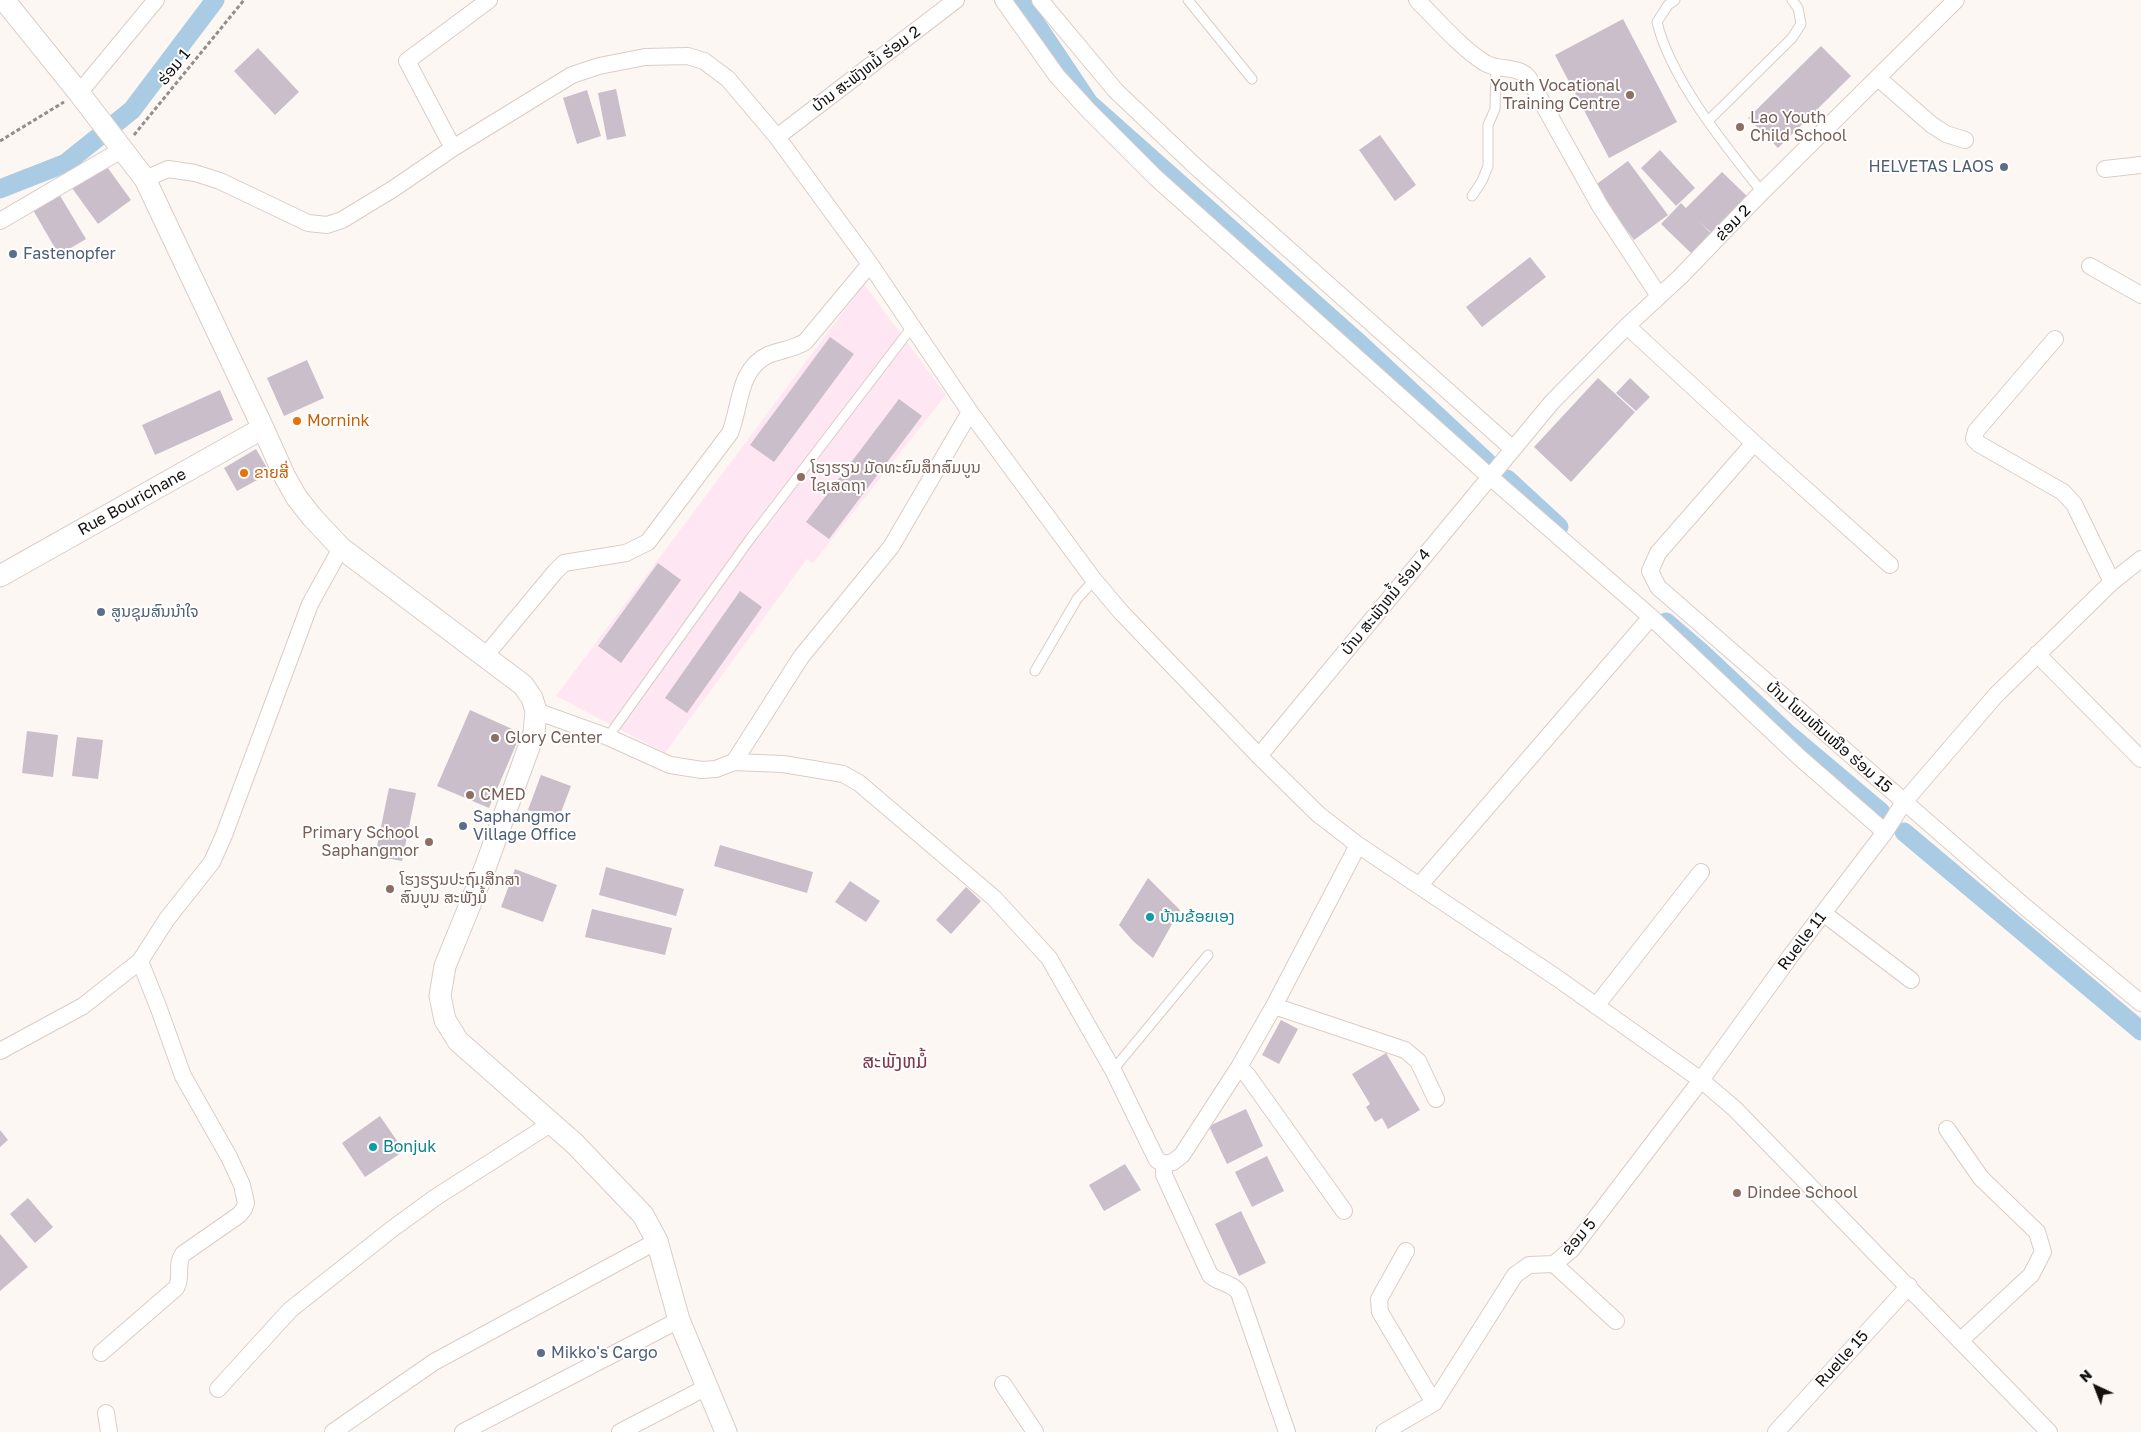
<!DOCTYPE html>
<html>
<head>
<meta charset="utf-8">
<style>
  body { margin:0 }
  #map { position:relative; width:2141px; height:1432px; overflow:hidden; background:#fdf7f4; font-family:"Golos Text",sans-serif }
  canvas { display:block }
  .north { position:absolute; left:2071px; top:1362px; width:50px; height:50px; -webkit-text-stroke:4px #fff; paint-order:stroke; rotate:317deg; font-size:14px; font-weight:700; line-height:20px; text-align:center; color:#16110f }
  .north::after { content:''; display:block; margin:auto; width:18px; height:22px; background:#16110f; clip-path:polygon(50% 0,100% 100%,50% 72%,0 100%) }
</style>
</head>
<body>
<div id="map">
<canvas width="2141" height="1432"></canvas>
<div class="north">N</div>
</div>
<script>
const c = document.querySelector('canvas').getContext('2d');
c.lineJoin = 'round';
function paint(path, color) { c.fillStyle = color; c.fill(path, 'evenodd'); }
function stroke(path, color, width, dash) { c.strokeStyle = color; c.lineWidth = width; c.lineCap = dash ? 'butt' : 'round'; c.setLineDash(dash || []); c.stroke(path); }
function drawText(font, color, halo, rows, align = 'center') {
  c.font = font + ' "Golos Text","Noto Sans Lao",sans-serif'; c.lineWidth = 4; c.setLineDash([]); c.textBaseline = 'middle'; c.strokeStyle = halo; c.fillStyle = color; for (const [text, x, y, turn = 0] of rows) {
    c.save(); c.translate(x, y); c.rotate((+turn || 0) * Math.PI / 180); c.textAlign = isNaN(turn) ? turn : align; if (halo) c.strokeText(text, 0, 0); c.fillText(text, 0, 0); c.restore();
  }
}
paint(new Path2D(`
  M864,284L946,395L813,563L807,559L665,753L556,696Z`), '#fee7f3');
stroke(new Path2D(`
  M1020,0L1089,103L1357,341L1487,462
  M0,189L66,163L132,110L215,0
  M1507,479L1559,527
  M1666,622L1702,653L1786,732L1881,812
  M1904,832L2141,1031`), '#a9cbe3', 19);
paint(new Path2D(`
  M1623,19L1677,122L1609,158L1555,55Z
  M1821,46L1851,76L1778,148L1748,118Z
  M258,48L299,92L275,115L234,71Z
  M616,89L626,136L607,140L598,93Z
  M587,90L601,136L577,144L563,98Z
  M1380,135L1416,185L1395,201L1359,150Z
  M1660,150L1695,188L1676,206L1641,168Z
  M1628,161L1668,215L1634,240L1594,186Z
  M105,164L131,200L98,224L72,188Z
  M1722,172L1750,199L1714,235L1698,221L1714,236L1694,256L1661,224L1681,203L1686,208Z
  M59,194L86,239L59,255L33,210Z
  M1530,257L1546,277L1482,327L1466,307Z
  M830,337L854,354L774,462L750,445Z
  M307,360L324,398L284,416L267,378Z
  M1598,378L1635,412L1571,482L1534,447Z
  M1630,378L1650,397L1636,411L1616,393Z
  M220,390L233,420L155,455L142,425Z
  M899,399L922,416L829,539L806,522Z
  M256,449L270,473L237,491L224,468Z
  M658,563L681,580L621,663L598,646Z
  M740,591L762,607L687,713L665,698Z
  M470,710L521,733L489,808L437,786Z
  M27,731L58,735L53,777L22,773Z
  M77,737L103,740L98,779L72,776Z
  M541,775L571,786L558,820L528,810Z
  M389,788L416,793L402,861L375,856Z
  M720,845L813,872L807,893L714,866Z
  M606,867L684,889L676,916L599,895Z
  M515,869L557,885L543,922L501,907Z
  M1148,878L1180,910L1153,958L1133,941L1119,925Z
  M850,881L880,901L866,922L835,902Z
  M966,887L981,901L951,934L936,920Z
  M592,909L672,928L665,955L585,937Z
  M1281,1020L1298,1029L1279,1064L1262,1055Z
  M1386,1053L1420,1110L1388,1129L1382,1118L1375,1122L1366,1107L1370,1104L1352,1074Z
  M1246,1109L1263,1146L1227,1164L1209,1126Z
  M380,1116L404,1151L365,1177L342,1143Z
  M0,1130L8,1140L0,1147Z
  M1267,1156L1284,1191L1252,1207L1235,1172Z
  M1125,1164L1141,1190L1104,1211L1089,1185Z
  M28,1198L53,1227L35,1243L10,1214Z
  M1241,1211L1266,1263L1239,1276L1215,1224Z
  M0,1234L28,1267L0,1291Z`), '#c9bec9');
const service = new Path2D(`
  M1188,0L1252,79
  M1675,0L1668,5L1657,22C1670,78 1726,147 1762,192
  M1709,120L1792,38L1801,24L1798,8L1792,0
  M1472,196L1482,181L1488,166V125L1495,109L1496,67
  M1035,671L1077,599L1094,580
  M608,737L750,539L912,327
  M1113,1070L1208,955`);
const minor = new Path2D(`
  M1003,0L1057,76L1089,111L1155,177L1489,476L1651,617L1799,757L1885,832
  M1040,0L1116,91L1195,166L1513,449
  M1417,0C1437,20 1461,48 1485,63C1499,71 1516,65 1528,77L1600,206L1659,296
  M1878,78L1932,125L1946,134L1965,140
  M79,93L156,0
  M777,137L956,0
  M453,148L407,61L489,0
  M2105,169L2141,165
  M145,179L168,169L195,173L220,181L308,223L327,225L342,220L393,189L453,148L572,75L599,66L645,57L688,56L704,61L728,79L777,137L870,264L970,412L1094,580L1121,612L1259,756L1318,814L1358,845L1557,978L1701,1080L1735,1109L2049,1432
  M0,221L123,149
  M2090,266L2141,295
  M1627,326L1754,443L1890,565
  M2055,339L1976,431L1974,439L1979,444L2063,492L2074,504L2112,582
  M1754,443L1658,553L1650,571L1658,587L2024,906L2141,1003
  M2037,654L2141,759
  M486,655L555,572L564,563L626,553L648,542L730,433C741,406 738,369 768,355C781,350 793,349 805,342L870,264
  M536,711L608,737L670,765L702,770L716,769L734,762L783,764L843,774L859,783L994,898L1049,958L1113,1070L1152,1150L1157,1160L1164,1164L1173,1162L1182,1155L1239,1067L1274,1006L1358,845
  M1259,756L1552,402L1627,326L1680,277L1762,192L1956,0
  M734,762L801,657L891,547L970,412
  M1419,886L1651,617
  M1823,913L1911,980
  M1274,1006L1405,1050L1418,1061L1436,1099
  M1596,1006L1701,872
  M0,1051L83,1006L140,961L167,919L212,862L224,835L310,604L341,548
  M1239,1067L1248,1076L1344,1211
  M1947,1129L1981,1178L2037,1232L2043,1252L2031,1275L1960,1341
  M1164,1164V1175L1210,1275C1220,1284 1232,1282 1239,1293L1287,1432
  M1406,1251L1379,1299L1380,1312L1434,1403
  M1554,1264L1616,1321
  M101,1353L176,1288C183,1277 175,1265 183,1254L239,1215L244,1209L246,1203L242,1185L229,1157L183,1076L159,1009L140,961
  M1003,1384L1035,1432
  M218,1389L290,1310L392,1229L436,1197L552,1123
  M106,1413L109,1432
  M333,1432L434,1362L657,1241
  M463,1432L679,1320
  M620,1432L707,1387
  M1384,1432L1434,1403L1515,1275L1529,1265L1554,1264L1572,1249L1701,1080L1792,954L1885,832L1904,802L1996,695L2112,582L2141,559
  M1776,1432L1909,1286`);
const tertiary = new Path2D(`
  M4,0L79,93L145,179L263,428L285,477L297,498L312,517L341,548L523,685L532,698L536,711L534,733L485,868L445,966L440,996L445,1020L458,1041L575,1144L643,1215L657,1241L679,1320L726,1432
  M0,576L263,428`);
stroke(service, '#dbccc6', 11);
stroke(minor, '#dbccc6', 18);
stroke(tertiary, '#dbccc6', 23);
stroke(new Path2D(`
  M134,135L244,0
  M0,141L64,102`), '#938e8b', 3, [4, 2.5]);
stroke(service, '#fff', 9);
stroke(minor, '#fff', 16);
stroke(tertiary, '#fff', 21);
for (const [x, y, r, color] of [
  [1630,95,5,"#8d6e63"],
  [1740,127,5,"#8d6e63"],
  [2004,167,5,"#5c6f8a"],
  [13,254,5,"#5c6f8a"],
  [297,421,5,"#e8710a"],
  [244,473,5,"#e8710a"],
  [801,477,5,"#8d6e63"],
  [101,612,5,"#5c6f8a"],
  [495,738,5,"#8d6e63"],
  [470,795,5,"#8d6e63"],
  [463,826,5,"#5c6f8a"],
  [429,842,5,"#8d6e63"],
  [390,889,5,"#8d6e63"],
  [1150,917,5,"#0f9aa8"],
  [373,1147,5,"#0f9aa8"],
  [1737,1193,5,"#8d6e63"],
  [541,1353,5,"#5c6f8a"]
]) { const dot = new Path2D(); dot.arc(x, y, r, 0, 2 * Math.PI); c.fillStyle = color; c.fill(dot); stroke(dot, '#fff', 2); }
drawText('16px', '#16110f', '#fff', [
  ["ຮ່ອມ 1",174,67,-51],
  ["ບ້ານ ສະພັງຫມໍ້ ຮ່ອມ 2",866,69,-37],
  ["ຂ່ອມ 2",1733,223,-46],
  ["Rue Bourichane",132,502,-29],
  ["ບ້ານ ສະພັງຫມໍ້ ຮ່ອມ 4",1386,602,-51],
  ["ບ້ານ ໂພນທັນເໜືອ ຮ່ອມ 15",1829,737,41],
  ["Ruelle 11",1802,941,-53],
  ["ຂ່ອມ 5",1579,1237,-49],
  ["Ruelle 15",1842,1359,-48]
]);
drawText('16px', '#785e54', '#fff', [
  ["Youth Vocational",1620,86,"right"],
  ["Training Centre",1620,104,"right"],
  ["Lao Youth",1750,118],
  ["Child School",1750,136],
  ["ໂຮງຮຽນ ມັດທະຍົມສຶກສົມບູນ",811,468],
  ["ໄຊເສດຖາ",811,486],
  ["Glory Center",505,738],
  ["CMED",480,795],
  ["Primary School",419,833,"right"],
  ["Saphangmor",419,851,"right"],
  ["ໂຮງຮຽນປະຖົມສືກສາ",400,880],
  ["ສົນບູນ ສະພັງມໍ້",400,898],
  ["Dindee School",1747,1193]
], 'left');
drawText('16px', '#4e5e75', '#fff', [
  ["HELVETAS LAOS",1994,167,"right"],
  ["Fastenopfer",23,254],
  ["ສູນຊຸມສົນນຳໃຈ",111,612],
  ["Saphangmor",473,817],
  ["Village Office",473,835],
  ["Mikko's Cargo",551,1353]
], 'left');
drawText('16px', '#c56008', '#fff', [
  ["Mornink",307,421],
  ["ຂາຍສີ່",254,473]
], 'left');
drawText('16px', '#0d838f', '#fff', [
  ["ບ້ານຂ້ອຍເອງ",1160,917],
  ["Bonjuk",383,1147]
], 'left');
drawText('19px', '#7e3748', '#fff', [
  ["ສະພັງຫມໍ້",895,1062]
]);
</script>
</body>
</html>
